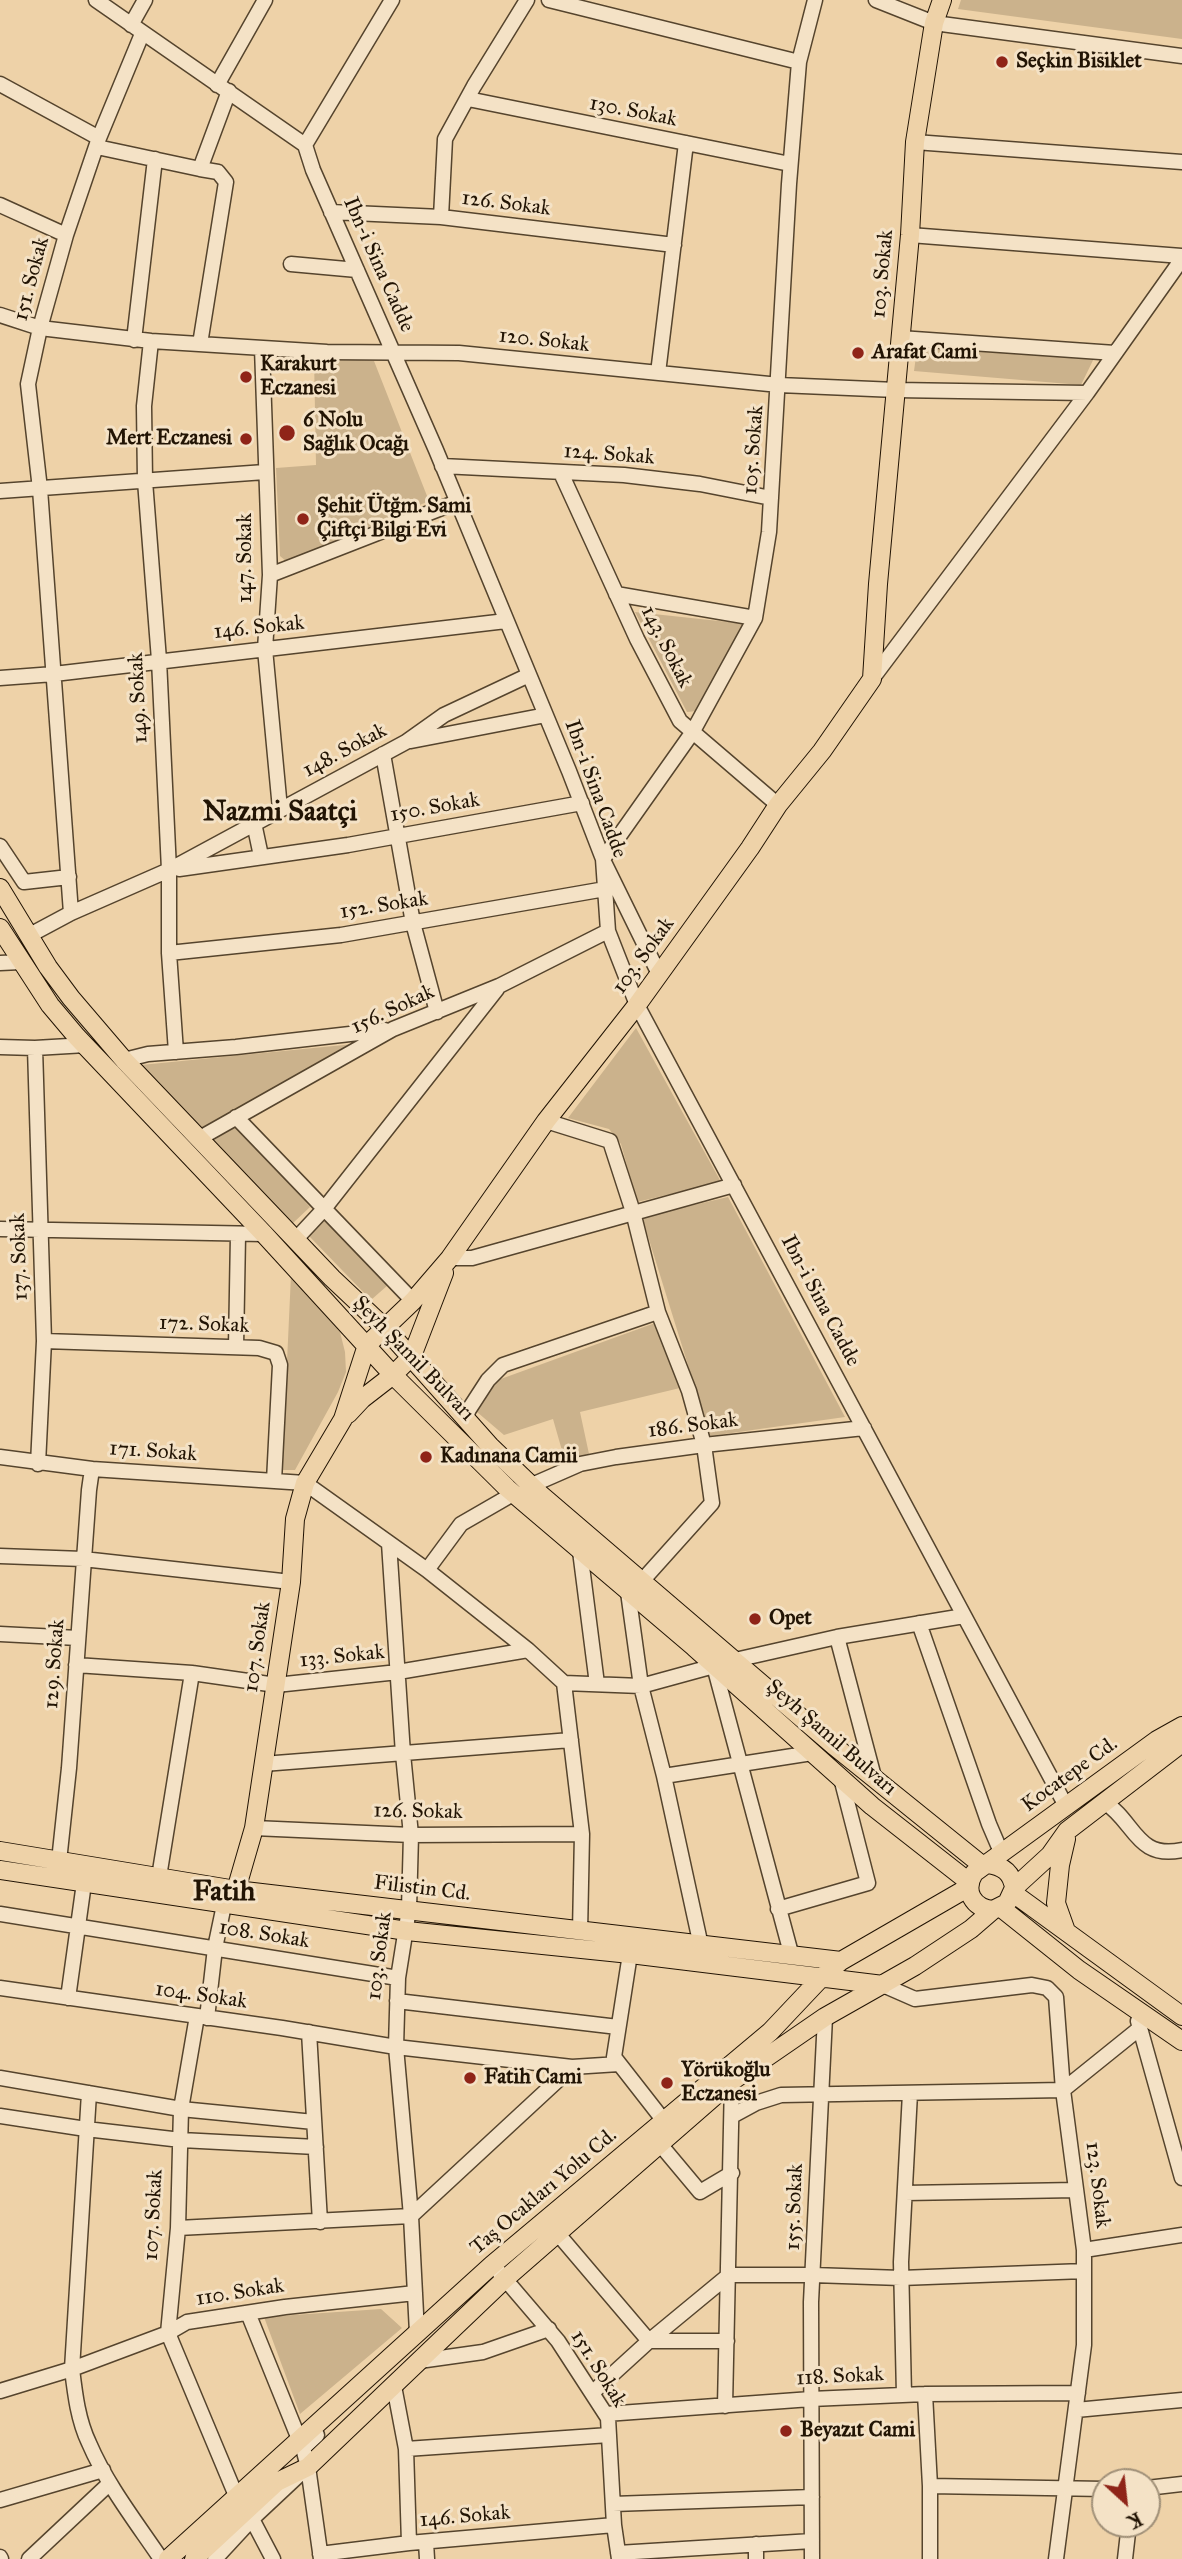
<!DOCTYPE html>
<html>
<head>
<meta charset="utf-8">
<style>
  body { margin:0 }
  #map { position:relative; width:1182px; height:2559px; overflow:hidden; background:#eed2a8; font-family:"IM FELL Great Primer",serif }
  canvas { display:block }
  .north { position:absolute; left:1091px; top:2468px; width:70px; height:70px; box-sizing:border-box; background:#f4e2c6; border:2px solid #a09078; border-radius:50%; rotate:153deg; font-size:19px; font-weight:700; line-height:28px; text-align:center; color:#221404 }
  .north::after { content:''; display:block; margin:auto; width:24px; height:32px; background:#8f2418; clip-path:polygon(50% 0,100% 100%,50% 72%,0 100%) }
</style>
</head>
<body>
<div id="map">
<canvas width="1182" height="2559"></canvas>
<div class="north">K</div>
</div>
<script>
const c = document.querySelector('canvas').getContext('2d');
c.lineJoin = 'round';
function paint(path, color) { c.fillStyle = color; c.fill(path, 'evenodd'); }
function stroke(path, color, width, dash) { c.strokeStyle = color; c.lineWidth = width; c.lineCap = dash ? 'butt' : 'round'; c.setLineDash(dash || []); c.stroke(path); }
function drawText(font, color, halo, rows, align = 'center') {
  c.font = font + ' "IM FELL Great Primer",serif'; c.lineWidth = 6; c.setLineDash([]); c.textBaseline = 'middle'; c.strokeStyle = halo; c.fillStyle = color; for (const [text, x, y, turn = 0] of rows) {
    c.save(); c.translate(x, y); c.rotate((+turn || 0) * Math.PI / 180); c.textAlign = isNaN(turn) ? turn : align; if (halo) c.strokeText(text, 0, 0); c.fillText(text, 0, 0); c.restore();
  }
}
paint(new Path2D(`
  M961,0H1182V39L958,9Z
  M918,342L1097,352L1081,385L914,371Z
  M314,357L374,361L429,501L287,562L280,556L276,468L316,465Z
  M635,612L747,624L697,711L687,712Z
  M636,1028L721,1182L637,1202L621,1144L609,1129L568,1118Z
  M354,1044L200,1130L141,1065Z
  M237,1124L310,1207L292,1224L214,1140Z
  M728,1197L845,1417L710,1436L642,1217Z
  M325,1219L388,1285L371,1300L309,1236Z
  M291,1275L340,1332L345,1352L346,1372L338,1392L295,1470H282Z
  M655,1323L680,1388L580,1412L589,1454L565,1461L553,1419L504,1435L477,1412L498,1380Z
  M381,2309L402,2328L300,2414L264,2317Z`), '#cbb28c');
const minor = new Path2D(`
  M96,0L305,145L313,170L436,450L569,771L603,859L608,931L637,1005L1066,1806
  M549,0L799,62
  M876,0L934,23L1182,56
  M131,25L145,0
  M0,84L99,138
  M217,85L265,0
  M468,99L790,164
  M915,142L1182,162
  M305,145L392,0
  M97,147L200,169
  M0,205L66,235
  M331,212L441,217L674,245
  M441,217L445,139L474,86L527,0
  M910,235L1182,256
  M291,264L357,270
  M0,315L40,328L151,341L327,352L459,353L779,385L896,390L1087,393
  M900,338L1115,353
  M134,340L155,159
  M151,341L144,406L145,481L159,660L169,870V953L176,1052
  M200,344L226,182L218,172L200,169L229,91
  M262,348L270,575L265,649L280,809
  M658,373L686,143
  M442,466L624,475L700,484L771,498
  M561,473L637,639L680,721L778,805
  M0,491L265,472
  M270,575L457,502
  M616,594L755,618
  M0,678L54,674L506,621
  M872,679L1087,393L1182,259
  M411,741L546,715
  M383,754L413,923L437,1012
  M254,823L261,856
  M0,846L24,882L69,877
  M603,859L692,733L755,618L769,532L789,184L799,62L815,0
  M605,864L659,974
  M179,869L348,845L582,803
  M71,913L40,489L28,384L40,328L66,235L99,138L142,34
  M28,936L71,913L169,870L406,742L444,715L529,675
  M169,953L341,935L605,889
  M0,963L21,962
  M0,1047L35,1048L86,1045
  M35,1048L44,1341L38,1464
  M124,1060L148,1054L236,1047L385,1030
  M236,1117L413,1301
  M546,1121L610,1141L633,1212L658,1312L689,1391L704,1445L712,1503L642,1581
  M200,1138L393,1029L499,986L608,931
  M0,1229L264,1234
  M296,1239L324,1209L497,989
  M450,1258H472L734,1185
  M44,1341L259,1348L276,1353L280,1365L274,1481
  M236,1347L238,1235
  M464,1417L488,1380L503,1365L658,1312
  M0,1457L92,1469L305,1483L427,1570L461,1524L513,1494
  M532,1485L580,1464L616,1457L704,1445L864,1428
  M389,1543L403,1754L411,1835L409,1909L398,1978L396,2047L411,2216L417,2333
  M580,1551L597,1684
  M0,1556L83,1559L291,1582
  M427,1570L528,1650L564,1683L641,1686L714,1666L792,1957
  M628,1592L641,1686L664,1776L701,1946
  M919,1623L989,1824L1001,1852
  M0,1634L78,1638
  M837,1637L874,1777
  M735,1660L837,1637L964,1616
  M76,1665L192,1673L276,1685L398,1672L528,1650
  M564,1683L582,1834L580,1932
  M263,1764L571,1740
  M664,1776L812,1753
  M1104,1802C1135,1821 1136,1860 1182,1850
  M254,1828L411,1835L582,1834
  M59,1861L69,1768L89,1490L92,1469
  M159,1877L192,1673
  M778,1909L868,1883L841,1778
  M0,1914L398,1978
  M630,1954L614,2057L664,2121
  M883,1985L915,1999L1032,1985L1047,1988L1056,1997L1063,2090L1084,2250V2345L1056,2559
  M0,1988L282,2028L396,2047L572,2067L619,2064
  M68,1998L84,1883
  M397,2001L618,2027
  M197,2016L181,2109L178,2228L168,2333L237,2498
  M207,2018L215,1948L224,1905
  M1138,2021L1182,2178
  M309,2032L320,2222
  M0,2078L181,2109L314,2122
  M89,2093L72,2369C75,2394 78,2420 89,2443C107,2485 136,2522 161,2559
  M0,2116L86,2129L181,2140L316,2147
  M732,2116L756,2103L781,2095L1063,2090L1140,2028
  M659,2143L700,2192L732,2173
  M905,2193L1076,2190
  M178,2228L411,2216L572,2067
  M558,2234L649,2341
  M1084,2250L1182,2235
  M499,2272L558,2341L608,2418L614,2525L619,2559
  M248,2313L299,2439
  M649,2341H727
  M419,2361L483,2352L549,2329
  M394,2386L406,2449L409,2543
  M0,2391L72,2369L168,2333L187,2322L285,2307L415,2293
  M592,2393L649,2341L729,2275H813L901,2278L1084,2271
  M925,2394L930,2486V2559
  M904,2395L901,2262L910,2093
  M725,2406L732,2081
  M1076,2410L1182,2400
  M606,2414L811,2399L925,2394L1078,2393
  M317,2435L303,2448L308,2467L321,2559
  M406,2449L609,2435
  M930,2486L1105,2489
  M1147,2488L1182,2484
  M0,2500L103,2470
  M613,2504L812,2497
  M252,2519L273,2559
  M426,2542L427,2559
  M756,2544V2559
  M618,2553L812,2541
  M320,2554L409,2543L614,2525
  M0,2557L1,2559
  M29,2559L110,2483
  M215,2559L252,2519L299,2475
  M812,2559L811,2302L825,2017
  M1125,2559L1129,2524`);
const major = new Path2D(`
  M0,888L48,967L71,998L124,1060L332,1278L385,1328L490,1446L540,1494L833,1745L983,1866
  M0,928L50,1005L77,1037L264,1234L393,1375L507,1488L694,1647L872,1806L969,1882
  M348,1414L362,1399L393,1375L412,1356L444,1273
  M1066,1839L1060,1865L1056,1903L1066,1931
  M0,1851L236,1890L841,1961
  M988,1864C1003,1866 1012,1873 1014,1888
  M0,1870L407,1931L630,1954L883,1985
  M1013,1893L1182,2016
  M224,1905L236,1890L254,1828L291,1582L295,1519L305,1483L343,1419L367,1345L413,1301L450,1258L546,1121L637,1005L750,848L778,805L822,751L872,679L878,584L910,235L915,142L934,23L942,0
  M1000,1907L1079,1970L1182,2041
  M993,1910C973,1908 963,1891 974,1873L1157,1740L1182,1726
  M168,2559L492,2265L770,2032L821,1978L841,1961L969,1887
  M194,2559L277,2482L308,2467L505,2279L732,2081L825,2017L915,1966L971,1929L993,1910L1007,1903L1014,1888L1050,1855L1067,1831L1182,1743`);
stroke(minor, '#55442d', 17);
stroke(major, '#221404', 20);
stroke(minor, '#f4e2c6', 14);
stroke(major, '#eed2a8', 18);
for (const [x, y, r, color] of [
  [1002,62,7,"#8f2418"],
  [858,353,7,"#8f2418"],
  [246,377,7,"#8f2418"],
  [287,433,9,"#8f2418"],
  [246,439,7,"#8f2418"],
  [303,519,7,"#8f2418"],
  [426,1457,7,"#8f2418"],
  [755,1619,7,"#8f2418"],
  [470,2078,7,"#8f2418"],
  [667,2083,7,"#8f2418"],
  [786,2431,7,"#8f2418"]
]) { const dot = new Path2D(); dot.arc(x, y, r, 0, 2 * Math.PI); c.fillStyle = color; c.fill(dot); stroke(dot, '#f4e2c6', 2.5); }
drawText('bold 21px', '#221404', '#f4e2c6', [
  ["Seçkin Bisiklet",1016,62],
  ["Arafat Cami",872,353],
  ["Karakurt",260,365],
  ["Eczanesi",260,389],
  ["6 Nolu",303,421],
  ["Sağlık Ocağı",303,445],
  ["Mert Eczanesi",232,439,"right"],
  ["Şehit Ütğm. Sami",317,507],
  ["Çiftçi Bilgi Evi",317,531],
  ["Kadınana Camii",440,1457],
  ["Opet",769,1619],
  ["Yörükoğlu",681,2071],
  ["Eczanesi",681,2095],
  ["Fatih Cami",484,2078],
  ["Beyazıt Cami",800,2431]
], 'left');
drawText('21px', '#221404', '#f4e2c6', [
  ["130. Sokak",633,112,11],
  ["126. Sokak",506,204,7],
  ["Ibn-i Sina Cadde",378,265,66],
  ["103. Sokak",883,274,-85],
  ["151. Sokak",32,279,-75],
  ["120. Sokak",544,341,6],
  ["105. Sokak",754,450,-86],
  ["124. Sokak",609,455,4],
  ["147. Sokak",246,558,-90],
  ["146. Sokak",259,628,-6],
  ["143. Sokak",666,647,63],
  ["149. Sokak",139,698,-93],
  ["148. Sokak",345,751,-28],
  ["Ibn-i Sina Cadde",595,789,70],
  ["150. Sokak",435,808,-10],
  ["152. Sokak",384,906,-9],
  ["103. Sokak",644,956,-54],
  ["156. Sokak",393,1010,-25],
  ["137. Sokak",20,1257,-92],
  ["Ibn-i Sina Cadde",820,1301,62],
  ["172. Sokak",204,1325,2],
  ["Şeyh Şamil Bulvarı",413,1359,46],
  ["186. Sokak",693,1426,-7],
  ["171. Sokak",153,1452,4],
  ["107. Sokak",258,1647,-82],
  ["133. Sokak",342,1657,-6],
  ["129. Sokak",55,1664,-86],
  ["Şeyh Şamil Bulvarı",831,1738,41],
  ["Kocatepe Cd.",1070,1775,-36],
  ["126. Sokak",418,1812,1],
  ["Filistin Cd.",422,1889,7],
  ["108. Sokak",264,1935,9],
  ["103. Sokak",380,1956,-83],
  ["104. Sokak",201,1996,8],
  ["123. Sokak",1097,2185,83],
  ["Taş Ocakları Yolu Cd.",544,2192,-40],
  ["155. Sokak",795,2207,-88],
  ["107. Sokak",154,2215,-87],
  ["110. Sokak",240,2293,-9],
  ["151. Sokak",598,2369,58],
  ["118. Sokak",840,2377,-3],
  ["146. Sokak",465,2517,-5]
]);
drawText('bold 28px', '#221404', '#f4e2c6', [
  ["Nazmi Saatçi",280,813],
  ["Fatih",224,1893]
]);
</script>
</body>
</html>
